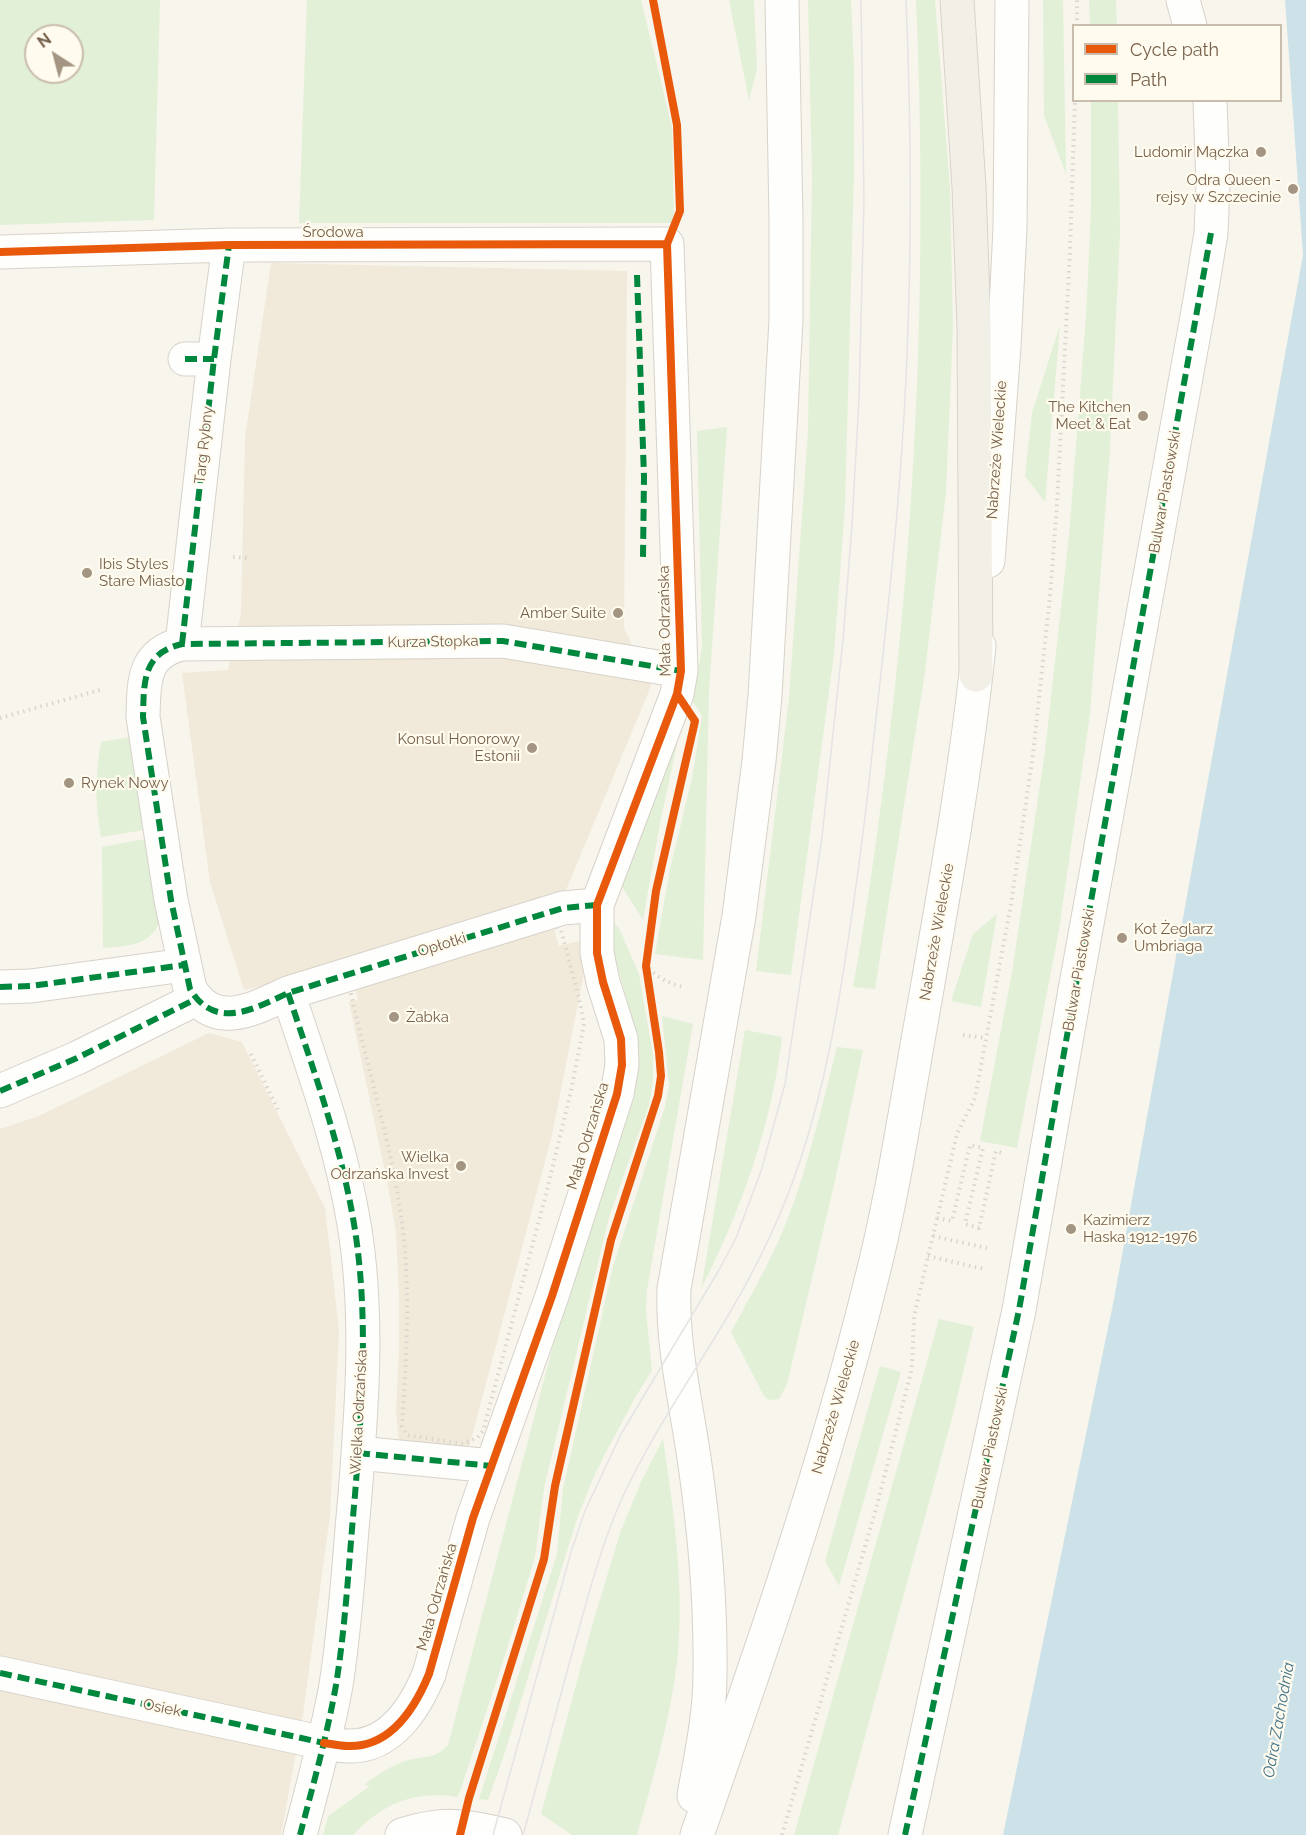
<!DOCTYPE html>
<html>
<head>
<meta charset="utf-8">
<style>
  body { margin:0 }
  #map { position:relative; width:1306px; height:1835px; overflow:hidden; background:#f8f5ec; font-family:Raleway,sans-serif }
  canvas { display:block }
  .legend { position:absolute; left:1072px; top:24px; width:210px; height:78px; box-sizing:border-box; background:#fffbee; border:2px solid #c9bdad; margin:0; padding:8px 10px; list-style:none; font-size:18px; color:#77614b }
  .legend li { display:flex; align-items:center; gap:12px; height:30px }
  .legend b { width:30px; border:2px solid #c9bdad }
  .north { position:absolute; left:24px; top:24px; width:60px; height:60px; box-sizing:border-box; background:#fffbee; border:2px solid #c9bdad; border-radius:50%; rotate:324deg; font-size:16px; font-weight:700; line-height:24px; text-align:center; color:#77614b }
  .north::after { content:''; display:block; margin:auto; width:21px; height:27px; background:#a49583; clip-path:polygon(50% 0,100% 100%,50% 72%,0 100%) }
</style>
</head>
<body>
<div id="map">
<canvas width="1306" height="1835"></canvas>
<ul class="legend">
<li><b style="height:8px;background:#e8590c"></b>Cycle path</li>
<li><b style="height:8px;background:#00873e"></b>Path</li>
</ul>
<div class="north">N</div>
</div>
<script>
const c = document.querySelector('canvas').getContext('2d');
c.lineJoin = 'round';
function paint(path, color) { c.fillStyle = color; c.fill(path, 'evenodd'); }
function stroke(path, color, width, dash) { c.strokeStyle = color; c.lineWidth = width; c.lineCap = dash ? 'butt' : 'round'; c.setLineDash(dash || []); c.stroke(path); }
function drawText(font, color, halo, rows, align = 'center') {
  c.font = font + ' Raleway,sans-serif'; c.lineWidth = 4.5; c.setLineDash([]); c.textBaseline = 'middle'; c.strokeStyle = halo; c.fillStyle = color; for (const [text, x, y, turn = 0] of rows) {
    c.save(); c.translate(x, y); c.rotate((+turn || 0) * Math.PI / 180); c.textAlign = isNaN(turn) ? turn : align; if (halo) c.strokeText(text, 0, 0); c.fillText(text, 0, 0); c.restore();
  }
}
paint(new Path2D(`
  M271,263L627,271L624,628L651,686L566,890L335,970L244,990L210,882L182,673L228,670L241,614L245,438Z
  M554,929L559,946L591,938L552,1135L468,1451L399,1443L396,1411L399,1350V1295L396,1232L387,1181L349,1002L358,1000L354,984Z
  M209,1033L242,1042L325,1208L339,1330L330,1515L303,1714L281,1835H0V1129L39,1116Z`), '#f1e9d9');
paint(new Path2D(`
  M0,0H160L154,220L0,225ZM36,36H72V72H36Z
  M307,0H641L672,127L674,223H299Z
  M729,0H754L757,69L749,100Z
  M808,0H851L854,68V173L845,505L834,654L791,975L756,971L789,698L808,431L812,177Z
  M916,0H935L950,187L953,327L946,492L925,672L875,989L853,987C868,905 879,823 889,740C918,495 927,247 916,0Z
  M1043,0H1063L1066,174L1044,115Z
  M1089,0H1116L1117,25H1090Z
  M1091,101H1118L1120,232L1110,449L1090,714L1059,930L1017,1148L980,1141L1012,972L1045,751L1069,536L1086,316L1091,209Z
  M1060,325L1045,502L1025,476L1032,413Z
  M727,427L709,691L703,960L655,954L670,869L692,778L702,716L693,702L702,646L697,431Z
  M680,731L661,818L643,920L621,885Z
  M131,737L144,830L101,837C95,800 95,780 101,742Z
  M145,839L160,921C151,946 126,946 103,948L102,847Z
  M997,914L981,1007L951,1001L973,934Z
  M611,920L619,928L639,974L653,1055V1082L649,1105L609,1217L544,1488L535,1557L508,1646L458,1797C414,1790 383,1803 353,1835H323L328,1816L370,1786L364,1785C378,1774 392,1765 409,1760C426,1755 434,1760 448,1745L560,1319L635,1095L637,1037L610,939Z
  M662,1016L693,1024L647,1290L646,1311L652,1370L635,1398L605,1454L591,1483L576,1522L505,1752L488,1800L479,1799L557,1554L563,1489L613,1266L665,1107L669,1085Z
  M745,1030L782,1037C772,1124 741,1211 701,1289Z
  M837,1047L863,1050L834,1185L787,1384L779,1399L769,1400L764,1396L731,1332C753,1291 777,1251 792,1207C811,1155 823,1101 837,1047Z
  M939,1319L974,1327L952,1418L838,1835H794Z
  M880,1366L901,1372L839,1586L825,1561Z
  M663,1439C674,1512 685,1588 677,1662C670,1721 653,1778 637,1835H572L541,1814L592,1626L620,1533L641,1482Z`), '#e1f0d7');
paint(new Path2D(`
  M1285,0H1306V1835H1003L1114,1299L1303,255Z`), '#cde2e8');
const minor = new Path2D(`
  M1183,0L1190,26
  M0,252L229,245L667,244L681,671L677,694L597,905V953L603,982L621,1039L622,1065L617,1094L552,1296L473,1518L429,1674C415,1708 390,1748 347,1746C340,1746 332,1744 324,1743L0,1673
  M185,359H214
  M988,561L1004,347L1010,228L1012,0
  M182,644L214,359L229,245
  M597,905L563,908L288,993C254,1009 215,1031 190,989L171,900L143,717C144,683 142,653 182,644L503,641L681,671
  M0,987L31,986L184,965
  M288,993C313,1069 341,1145 354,1224C369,1314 362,1405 355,1495C349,1558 346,1623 336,1685C327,1736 313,1785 300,1835
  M0,1091L77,1058L196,999
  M358,1453L492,1466
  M694,1796C701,1755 710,1715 710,1674C711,1604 705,1534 695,1465C687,1406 672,1349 674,1289L739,916L759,761L765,696L786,320V220L782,0
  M402,1835C442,1822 465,1825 505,1835
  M697,1835C760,1655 823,1474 869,1289C892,1201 905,1112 921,1023C943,898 966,772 979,646
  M905,1835L1019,1310L1075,990L1200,300L1211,233L1213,184L1210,100`);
const major = new Path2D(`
  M957,0L969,187L974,328L976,675`);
stroke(minor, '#d7d2ca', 35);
stroke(major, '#d9d2ca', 35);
stroke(new Path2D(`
  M1077,26V0
  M233,557L247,558
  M0,718L100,690
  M551,926L557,927L561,930L579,998L584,1024L571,1091L545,1198L483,1431L477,1438L463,1444L407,1435L402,1426C406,1364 410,1301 404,1239C395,1154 368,1072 350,989L359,981Z
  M645,964C655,976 668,984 684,987
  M963,1035L986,1038
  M251,1054L279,1112
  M937,1218L952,1221L970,1145L983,1148L965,1224L979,1228L996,1151L1002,1153
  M933,1236L987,1248
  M928,1256L984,1269
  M782,1835L877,1505L912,1368L914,1316L957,1134L975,1098L1011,904L1033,754L1050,596L1057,505L1070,250L1075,100`), '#dad5ce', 4, [1.5, 4.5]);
stroke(minor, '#fefefc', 33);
stroke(major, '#f2f0e6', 33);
stroke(new Path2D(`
  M493,1835L571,1552L585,1511L621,1434L719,1270L736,1238L761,1171L785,1084L822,837L843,640L852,525L859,399L864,200L861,0
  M523,1835C542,1767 559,1699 578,1632C591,1586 603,1540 623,1496C653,1432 693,1375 729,1314C758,1265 783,1213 801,1158C825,1085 838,1010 849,934C858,874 866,814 872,754C887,621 902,488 907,354C912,236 911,118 906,0`), '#e6e3e5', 1.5);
stroke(new Path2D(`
  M637,275L644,477L643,557
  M185,359H214
  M182,644L214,359L229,245
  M597,905L563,908L288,993C254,1009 215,1031 190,989L171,900L143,717C144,683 142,653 182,644L503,641L681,671
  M0,987L31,986L184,965
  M288,993C313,1069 341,1145 354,1224C369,1314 362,1405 355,1495C349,1558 346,1623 336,1685C327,1736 313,1785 300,1835
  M0,1091L77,1058L196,999
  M358,1453L492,1466
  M0,1673L329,1744
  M905,1835L1019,1310L1075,990L1211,233`), '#00873e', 6, [12, 6]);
stroke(new Path2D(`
  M0,252L229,245L667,244
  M324,1743C332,1744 340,1746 347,1746C390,1748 415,1708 429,1674L473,1518L552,1296L617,1094L622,1065L621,1039L603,982L597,953V905L677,694L681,671L667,244L680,211L677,125L653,0
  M460,1835L469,1798L544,1559L555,1486L611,1240L658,1096L661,1076L659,1052L646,966L656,891L695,721L677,694`), '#e8590c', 8);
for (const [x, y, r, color] of [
  [1261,152,6,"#a49583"],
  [1293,189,6,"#a49583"],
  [1143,416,6,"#a49583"],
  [87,573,6,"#a49583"],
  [618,613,6,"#a49583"],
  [532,748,6,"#a49583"],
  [69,783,6,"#a49583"],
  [1122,938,6,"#a49583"],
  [394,1017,6,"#a49583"],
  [461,1166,6,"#a49583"],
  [1071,1229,6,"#a49583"]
]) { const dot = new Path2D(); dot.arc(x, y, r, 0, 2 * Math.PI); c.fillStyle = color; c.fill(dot); stroke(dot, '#fffbee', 2); }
drawText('15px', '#77614b', '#fffbee', [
  ["Ludomir Mączka",1249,152],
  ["Odra Queen -",1281,180],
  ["rejsy w Szczecinie",1281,197],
  ["The Kitchen",1131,407],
  ["Meet & Eat",1131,424],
  ["Ibis Styles",99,564,"left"],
  ["Stare Miasto",99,581,"left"],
  ["Amber Suite",606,613],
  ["Konsul Honorowy",520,739],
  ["Estonii",520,756],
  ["Rynek Nowy",81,783,"left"],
  ["Kot Żeglarz",1134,929,"left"],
  ["Umbriaga",1134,946,"left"],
  ["Żabka",406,1017,"left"],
  ["Wielka",449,1157],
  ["Odrzańska Invest",449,1174],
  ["Kazimierz",1083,1220,"left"],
  ["Haska 1912-1976",1083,1237,"left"]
], 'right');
drawText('15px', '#77614b', '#fffbee', [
  ["Środowa",333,232],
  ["Targ Rybny",204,445,-84],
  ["Nabrzeże Wieleckie",997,450,-86],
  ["Bulwar Piastowski",1165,492,-80],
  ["Mała Odrzańska",665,621,-91],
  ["Kurza Stopka",433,642,-1],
  ["Nabrzeże Wieleckie",937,932,-80],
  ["Opłotki",442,945,-17],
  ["Bulwar Piastowski",1079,970,-80],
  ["Mała Odrzańska",588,1136,-73],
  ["Nabrzeże Wieleckie",836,1407,-74],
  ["Wielka Odrzańska",359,1412,-87],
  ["Bulwar Piastowski",990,1448,-78],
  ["Mała Odrzańska",437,1597,-74],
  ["Osiek",162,1708,12]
]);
drawText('italic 16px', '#44758b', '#fffbee', [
  ["Odra Zachodnia",1279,1720,-80]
]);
</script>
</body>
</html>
